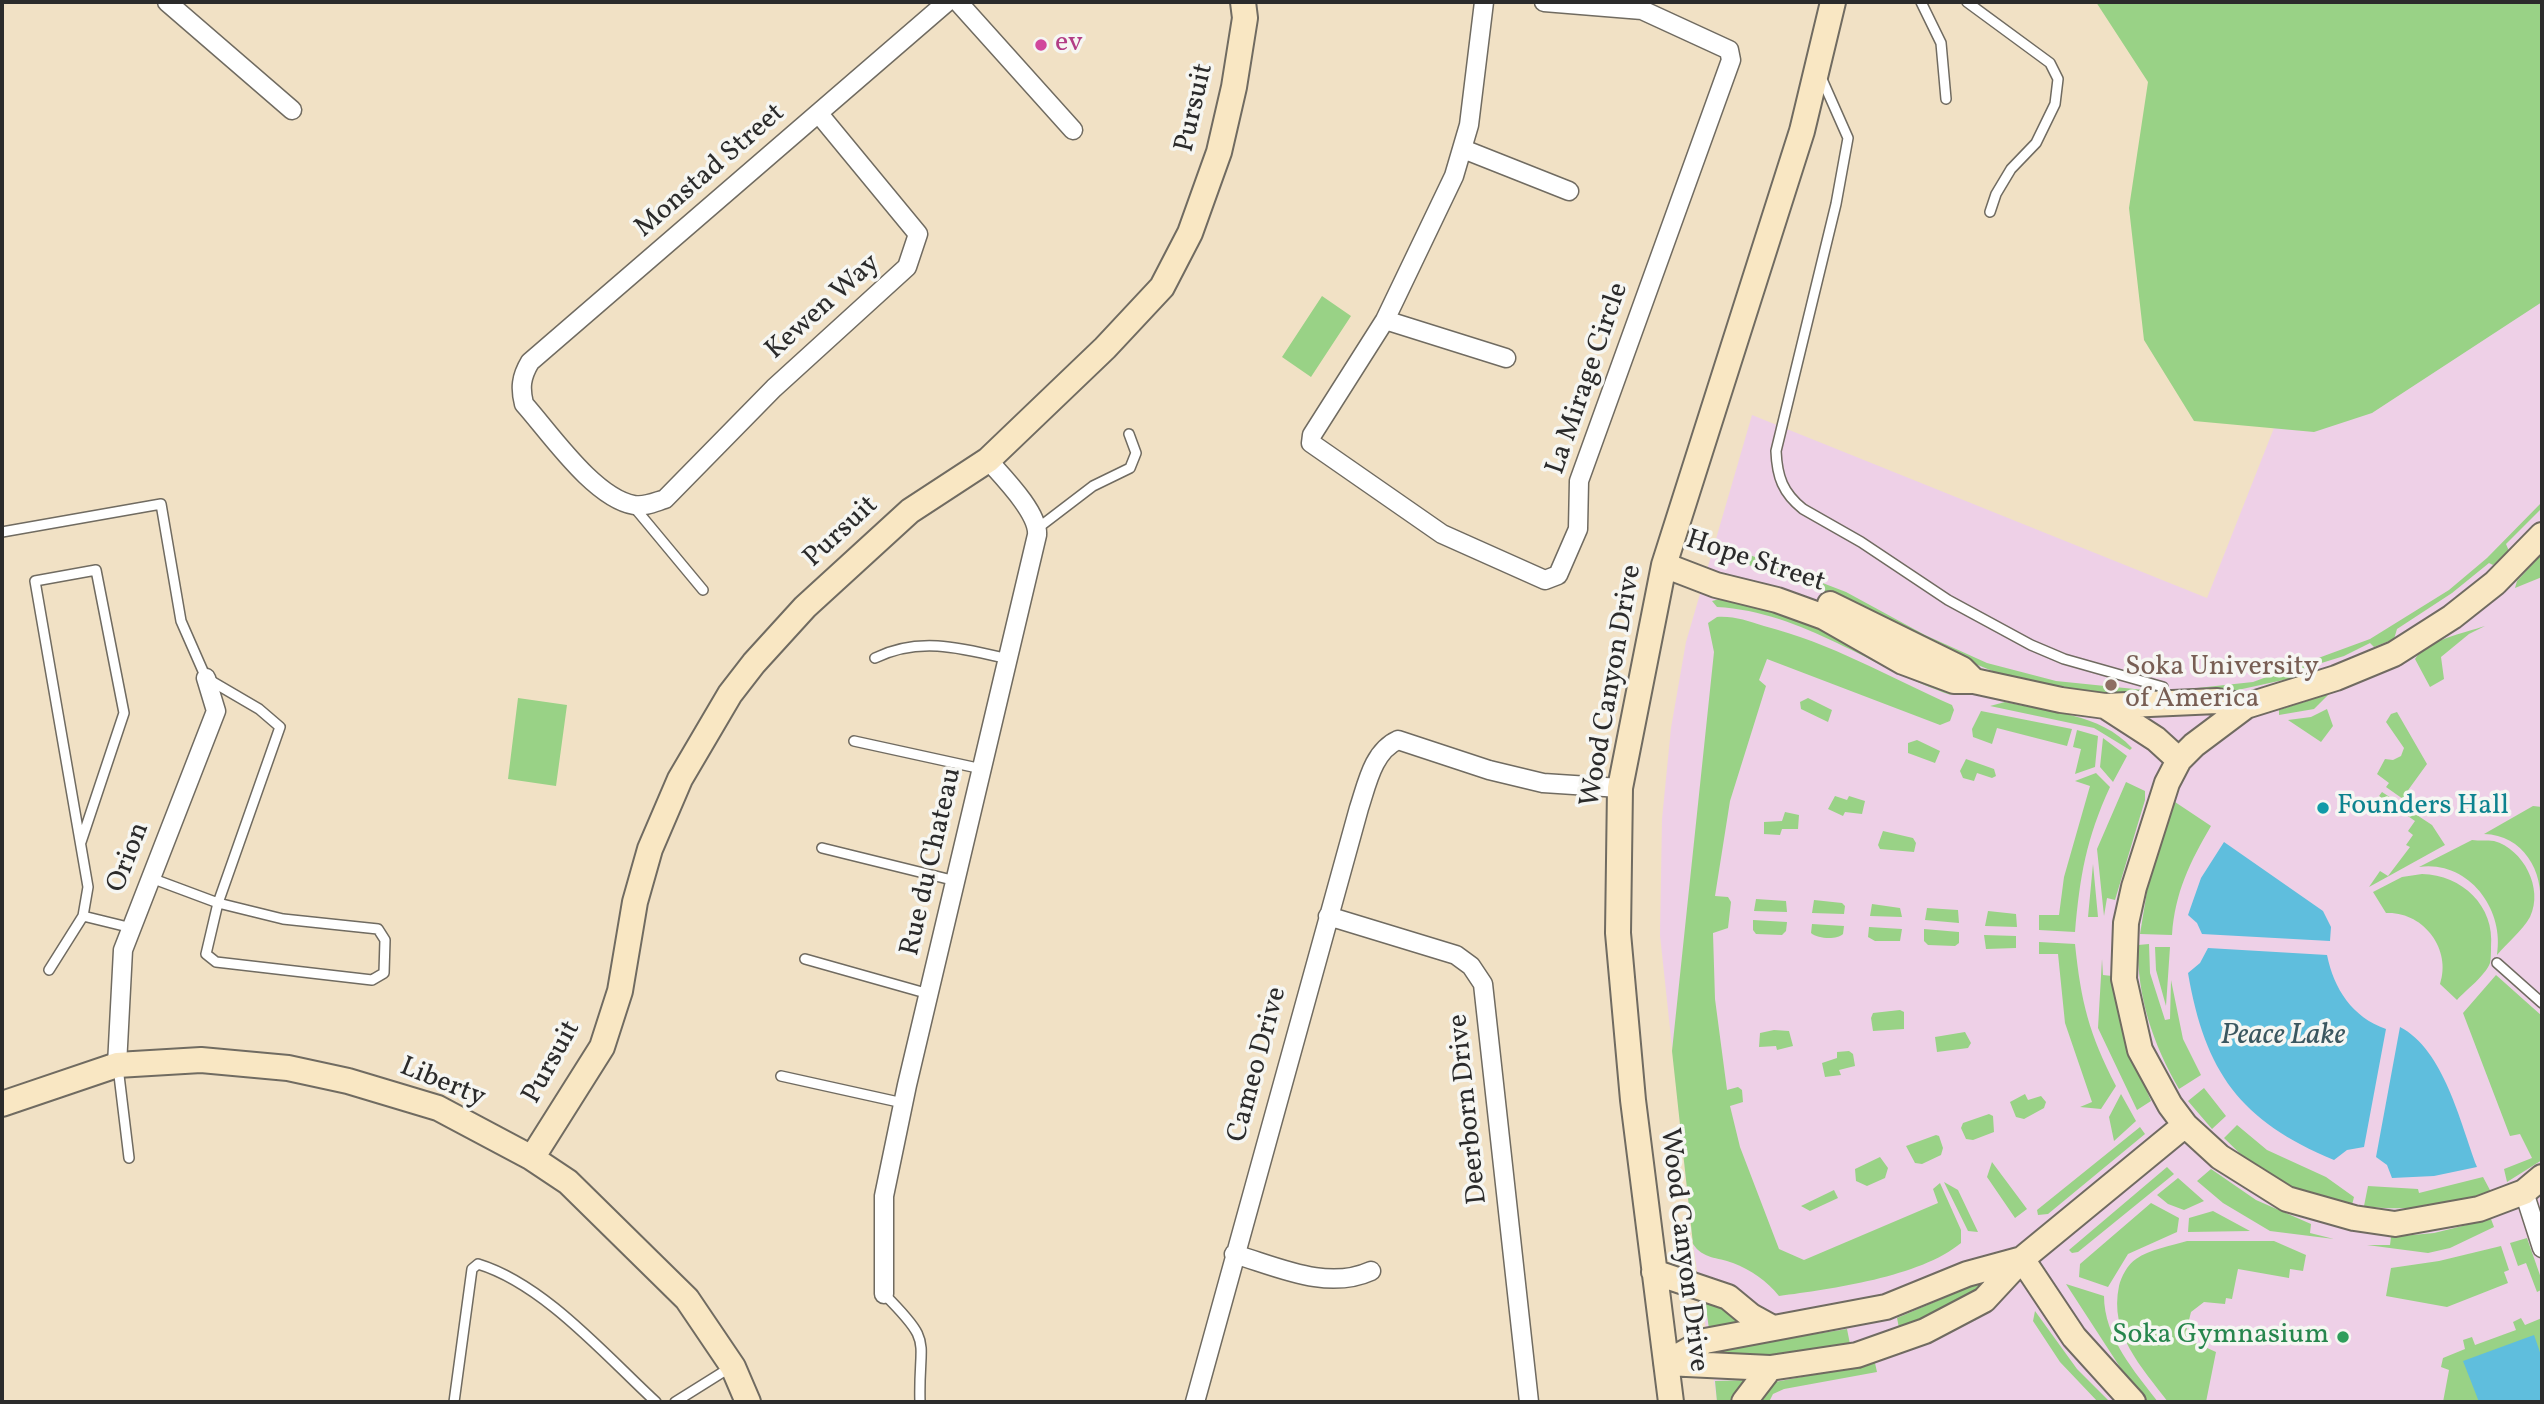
<!DOCTYPE html>
<html>
<head>
<meta charset="utf-8">
<style>
  body { margin:0 }
  #map { position:relative; width:2544px; height:1404px; overflow:hidden; background:#f1e1c5; font-family:Vollkorn,serif }
  canvas { display:block }
  .frame { position:absolute; inset:0; border:4px solid #2b2b2b; pointer-events:none }
</style>
</head>
<body>
<div id="map">
<canvas width="2544" height="1404"></canvas>
<div class="frame"></div>
</div>
<script>
const c = document.querySelector('canvas').getContext('2d');
c.lineJoin = 'round';
function paint(path, color) { c.fillStyle = color; c.fill(path, 'evenodd'); }
function stroke(path, color, width, dash) { c.strokeStyle = color; c.lineWidth = width; c.lineCap = dash ? 'butt' : 'round'; c.setLineDash(dash || []); c.stroke(path); }
function drawText(font, color, halo, rows, align = 'center') {
  c.font = font + ' Vollkorn,serif'; c.lineWidth = 7; c.setLineDash([]); c.textBaseline = 'middle'; c.strokeStyle = halo; c.fillStyle = color; for (const [text, x, y, turn = 0] of rows) {
    c.save(); c.translate(x, y); c.rotate((+turn || 0) * Math.PI / 180); c.textAlign = isNaN(turn) ? turn : align; if (halo) c.strokeText(text, 0, 0); c.fillText(text, 0, 0); c.restore();
  }
}
paint(new Path2D(`
  M2542,14V1402H1717L1693,1244L1660,935L1662,819L1671,728L1686,642L1752,415L2207,598L2337,268Z`), '#eed0e7');
paint(new Path2D(`
  M2096,2H2542V302L2372,413L2314,432L2194,421L2144,340L2129,208L2148,82Z
  M1322,296L1351,316L1311,377L1282,357Z
  M2542,502V508L2506,544L2509,551L2493,565L2489,563L2452,593L2397,629L2394,639L2374,647L2370,643L2344,656L2299,670L2297,677L2224,693L2169,691L2253,682L2370,639L2449,590L2487,558Z
  M1729,547L1846,592L1925,635L1987,663L2056,681L2154,691L2150,697L2087,693L2007,677L1939,649L1842,597L1734,560L1725,551Z
  M2542,554V577L2515,588L2517,581Z
  M1723,598L1800,619L1947,690L1951,695C1871,668 1804,612 1717,607L1712,601Z
  M1717,617C1735,616 1747,621 1764,626C1831,643 1889,677 1952,705L1954,710L1950,721L1940,725L1767,659L1759,680L1766,686L1730,801L1715,896L1728,897L1731,902L1728,928L1713,933L1715,999L1727,1090L1738,1087L1742,1090L1743,1102L1730,1106L1740,1147L1779,1249L1804,1260L1938,1203L1933,1189L1940,1183L1961,1230V1243C1920,1277 1831,1289 1779,1296C1767,1281 1751,1270 1733,1263C1717,1257 1703,1259 1693,1244L1672,1051L1714,652L1708,623Z
  M2485,626L2469,634L2441,657L2444,679L2430,687L2415,659C2427,640 2464,633 2485,626Z
  M2329,694L2314,709L2279,715V710Z
  M518,698L567,705L556,786L508,779Z
  M1808,698L1832,710L1828,722L1801,709L1800,702Z
  M2005,702C2049,712 2100,713 2132,748L2130,750L2094,728L1990,706Z
  M2327,709L2333,726L2321,742L2288,720L2311,717Z
  M1981,711L2072,729L2067,746L1997,728L1992,744L1973,737L1972,729Z
  M2397,712L2427,764L2406,793L2430,810L2427,816L2386,787L2389,783L2377,774L2385,759L2393,760L2401,756L2404,748L2386,722L2391,714Z
  M2077,730L2098,736L2095,767L2075,774L2081,749L2073,747Z
  M2103,738L2127,756L2113,782L2100,767Z
  M1917,740L1940,751L1935,763L1908,753V743Z
  M1966,759L1994,769L1996,776L1992,778L1977,773L1974,781L1963,778L1960,771Z
  M2096,773L2110,787C2086,839 2080,876 2075,932L2039,930V915H2059L2064,877L2090,786L2075,781Z
  M2126,782L2145,791V800L2115,900L2107,898L2104,916L2097,849Z
  M2382,792L2432,825L2445,845L2369,887L2380,871L2388,876L2410,847L2406,845L2413,835L2408,831L2415,821L2379,796Z
  M1835,796L1847,800L1849,796L1865,801L1862,814L1845,812L1843,816L1828,809Z
  M2175,802L2211,826C2190,862 2175,892 2172,935L2140,934L2148,885Z
  M2533,806L2542,807V904L2540,907C2544,871 2523,835 2484,834Z
  M1785,812L1799,815L1798,829H1782L1780,835L1764,834V822L1782,821Z
  M1883,831L1913,838L1916,843L1914,852L1880,849L1878,845Z
  M2472,840C2479,841 2487,840 2494,841C2523,849 2544,888 2530,917C2522,931 2507,943 2497,955C2505,909 2468,860 2419,867Z
  M2093,864L2098,917H2088Z
  M2422,874C2462,875 2495,906 2491,947C2491,952 2491,959 2490,963C2485,976 2466,990 2457,1000L2440,984C2452,949 2423,911 2386,913L2373,892L2402,877Z
  M1756,899L1786,901L1787,912L1754,911Z
  M1814,900L1842,903L1845,906L1844,914L1812,913Z
  M1872,904L1900,908L1902,917L1870,916Z
  M1927,908L1958,910L1959,923L1925,920Z
  M1988,911L2016,914L2017,927L1985,926Z
  M1753,920L1787,922L1786,931L1782,935L1756,934L1753,930Z
  M1812,924L1844,926L1843,934C1837,940 1818,939 1811,933Z
  M1869,927L1902,929L1900,941H1875L1868,937Z
  M1924,929L1959,932V943L1955,946L1928,945L1924,941Z
  M1984,935L2016,936V948L1986,949Z
  M2039,942L2075,944C2081,1002 2089,1034 2116,1086L2101,1109L2080,1107L2092,1102L2065,1023L2058,954H2039Z
  M2149,944L2150,973L2165,1020L2170,1019L2171,980L2183,1039L2201,1075L2179,1089C2153,1044 2137,997 2138,945Z
  M2155,947H2170L2166,1006L2156,970Z
  M2102,959L2103,975L2112,976L2124,1039L2151,1101L2137,1110L2098,1028Z
  M2496,975L2542,1016V1160L2507,1182L2504,1169L2532,1158L2520,1134L2510,1136L2463,1013Z
  M1900,1010L1904,1012V1029L1873,1031L1871,1018L1873,1013Z
  M1774,1030L1789,1031L1793,1046L1777,1050L1776,1046L1759,1047L1760,1033Z
  M1965,1032L1971,1043L1968,1048L1937,1052L1935,1037Z
  M1849,1051L1853,1054L1855,1066L1839,1070L1841,1075L1825,1077L1822,1063L1837,1058V1052Z
  M2204,1088L2226,1116L2212,1129L2188,1101Z
  M2025,1094L2028,1100L2041,1096L2046,1102L2044,1108L2024,1119L2016,1117L2010,1102Z
  M2121,1094L2136,1121L2114,1141L2109,1117Z
  M1989,1114L1993,1116L1994,1132L1973,1140L1966,1139L1961,1128L1963,1123Z
  M2237,1125L2267,1150L2326,1177L2354,1197L2352,1205L2302,1191L2272,1179L2257,1170L2224,1138Z
  M2140,1127L2145,1134L2048,1214L2038,1215L2037,1210Z
  M1936,1135L1939,1136L1943,1148L1941,1155L1922,1164L1915,1163L1906,1146Z
  M1880,1157L1888,1168L1885,1178L1867,1186L1856,1181L1855,1169Z
  M1992,1162L2027,1209L2015,1218L1987,1177Z
  M2167,1167L2174,1174L2078,1252L2072,1253L2069,1250Z
  M2211,1169L2256,1200L2311,1224L2310,1233L2334,1239L2270,1231L2223,1203L2197,1181Z
  M2483,1177L2491,1192C2451,1206 2406,1212 2364,1206L2368,1186L2418,1189L2419,1193Z
  M2178,1178L2204,1201L2184,1210L2168,1204L2157,1195Z
  M1944,1182L1958,1190L1978,1232L1968,1231Z
  M1834,1190L1838,1198L1810,1211L1801,1206Z
  M2151,1203L2179,1218L2177,1232L2128,1254L2108,1287L2079,1277L2080,1264Z
  M2213,1211L2250,1231L2188,1232L2189,1218Z
  M2491,1219L2494,1227L2450,1248L2428,1253L2367,1245H2390L2391,1237L2434,1233Z
  M2527,1238L2542,1281V1294L2541,1290L2537,1292L2526,1263L2518,1266L2510,1243Z
  M2187,1241H2274L2306,1255L2303,1271L2290,1269L2289,1278L2238,1269L2232,1299L2226,1298L2225,1304L2204,1302L2191,1312L2186,1332L2196,1343L2216,1352L2206,1402H2168C2141,1366 2109,1334 2119,1286C2121,1277 2128,1264 2136,1259C2150,1249 2171,1246 2187,1241Z
  M2501,1246L2509,1270L2504,1272L2508,1283L2447,1307L2386,1296L2391,1268L2439,1261Z
  M1981,1282L1983,1287L1900,1333L1897,1318Z
  M2066,1284L2104,1296C2104,1337 2135,1372 2158,1402H2147L2129,1381Z
  M1705,1300L1725,1310L1738,1323L1709,1329Z
  M2035,1311L2077,1369L2110,1402H2098L2060,1362L2033,1321Z
  M2521,1318L2525,1325L2542,1318V1402H2443L2449,1370L2441,1367L2443,1358L2465,1349L2463,1340L2472,1337L2475,1345L2516,1330L2513,1322Z
  M1847,1329L1850,1344L1746,1360L1712,1354L1714,1350Z
  M1875,1363L1877,1372L1784,1389L1773,1394L1769,1402H1760L1775,1382Z
  M1749,1380L1731,1402H1717L1715,1381Z`), '#99d286');
paint(new Path2D(`
  M2224,842L2323,911L2331,927L2330,941L2202,934L2197,923L2188,915L2201,878Z
  M2208,948L2327,955C2334,989 2352,1017 2386,1029L2364,1147L2347,1150L2334,1160C2240,1121 2205,1072 2188,973L2200,963Z
  M2400,1027C2444,1050 2460,1122 2477,1167L2434,1176L2392,1178L2387,1165L2376,1157Z
  M2534,1335L2542,1358V1402H2479L2463,1361Z`), '#5fbedd');
const lane = new Path2D(`
  M1921,2L1941,43L1946,99
  M1967,2L2050,63L2058,79L2055,104L2036,143L2011,169L1996,194L1990,212
  M1821,77L1848,138L1836,204L1776,451C1777,477 1783,493 1803,509L1861,542L1948,600L2031,645L2064,659L2163,687L2160,701
  M634,507L703,590
  M1038,528L1093,486L1130,468L1136,453L1129,434
  M2,532L161,504L181,621L206,678L259,709L280,727L218,903L151,878
  M875,658C919,636 962,648 1008,659
  M854,741L982,769
  M81,842L124,713L96,570L35,581L88,887L83,916
  M822,848L956,881
  M218,903L283,919L378,929L385,940L384,973L372,980L216,962L206,954Z
  M805,959L929,994
  M2497,963L2542,1003
  M49,970L83,916L132,928
  M118,1067L129,1158
  M781,1076L903,1103
  M884,1294C935,1345 918,1337 920,1402
  M454,1402L472,1269L478,1264C544,1284 606,1356 656,1402
  M675,1402L731,1367`);
const street = new Path2D(`
  M167,2L292,110
  M958,2L1073,130
  M1484,2L1469,125L1454,176L1385,320L1312,435L1311,443L1442,534L1545,580L1558,575L1578,529L1579,481L1731,60L1729,50L1642,10L1544,2
  M819,114L918,234L907,267L774,388L665,499C655,502 645,507 634,505C594,498 550,433 524,404C520,388 521,377 530,362L947,2
  M1463,149L1569,191
  M1385,320L1506,358
  M1328,916L1456,955L1471,966L1483,984L1529,1402
  M117,1065L123,950L216,711L206,678
  M2524,1192L2542,1248
  M1234,1254C1278,1267 1327,1291 1371,1271
  M884,1294V1196L907,1085L1037,535C1039,513 1002,476 988,460
  M1195,1402L1359,808C1367,784 1373,751 1398,740L1489,770L1543,783L1620,788`);
const secondary = new Path2D(`
  M2542,535L2495,583L2452,617L2394,654L2336,678L2246,706L2194,745L2179,760L2167,783L2134,887L2126,923L2124,979L2140,1050L2170,1105L2185,1125L2220,1157L2287,1199L2354,1218L2395,1224L2479,1209L2524,1192L2542,1177
  M1664,565L1716,585L1777,600L1824,617L1903,662L1954,681H1974L2061,700L2105,706L2156,739L2179,760
  M1830,604L1962,669L1971,678
  M2105,706L2217,701L2246,706
  M2,1104L117,1065L201,1060L288,1068L348,1081L438,1108L532,1158L568,1182L687,1299L733,1367L748,1402
  M532,1158L602,1047L620,991L635,902L650,849L680,779L730,694L754,663L805,607L910,511L988,460L1105,348L1162,287L1190,233L1219,152L1234,87L1245,18L1243,2
  M2022,1259L2074,1337L2133,1402
  M1654,1272L1728,1297L1751,1316L1771,1327
  M1666,1363L1770,1368L1857,1355L1925,1331L1984,1300L2022,1259L2185,1125
  M1666,1363L1705,1341L1886,1307L1967,1274L2022,1259
  M1671,1402L1633,1100L1618,933L1620,788L1664,565L1802,131L1833,2
  M1744,1402L1770,1368`);
stroke(lane, '#706b61', 12);
stroke(street, '#706b61', 21);
stroke(secondary, '#706b61', 28);
stroke(lane, '#fff', 9);
stroke(street, '#fff', 18);
stroke(secondary, '#f9e7c3', 24);
for (const [x, y, r, color] of [
  [1041,45,7,"#d1479c"],
  [2111,685,7,"#8d6e63"],
  [2323,808,7,"#0f9aa8"],
  [2343,1337,7,"#2e9e5b"]
]) { const dot = new Path2D(); dot.arc(x, y, r, 0, 2 * Math.PI); c.fillStyle = color; c.fill(dot); stroke(dot, '#f6f6f2', 2.5); }
drawText('28px', '#b23c85', '#f6f6f2', [
  ["ev",1055,45]
], 'left');
drawText('28px', '#2b2b2b', '#f6f6f2', [
  ["Pursuit",1196,108,-77],
  ["Monstad Street",711,172,-41],
  ["Kewen Way",824,308,-42],
  ["La Mirage Circle",1589,379,-71],
  ["Pursuit",842,533,-43],
  ["Hope Street",1755,563,18],
  ["Wood Canyon Drive",1613,686,-80],
  ["Orion",130,858,-69],
  ["Rue du Chateau",933,862,-77],
  ["Pursuit",553,1063,-61],
  ["Cameo Drive",1259,1065,-75],
  ["Liberty",442,1084,22],
  ["Deerborn Drive",1470,1109,-96],
  ["Wood Canyon Drive",1682,1250,83]
]);
drawText('28px', '#785e54', '#f6f6f2', [
  ["Soka University",2125,669],
  ["of America",2125,701]
], 'left');
drawText('28px', '#0d838f', '#f6f6f2', [
  ["Founders Hall",2337,808]
], 'left');
drawText('28px', '#27864d', '#f6f6f2', [
  ["Soka Gymnasium",2329,1337]
], 'right');
drawText('italic 30px', '#3b5760', '#f6f6f2', [
  ["Peace Lake",2283,1037]
]);
</script>
</body>
</html>
